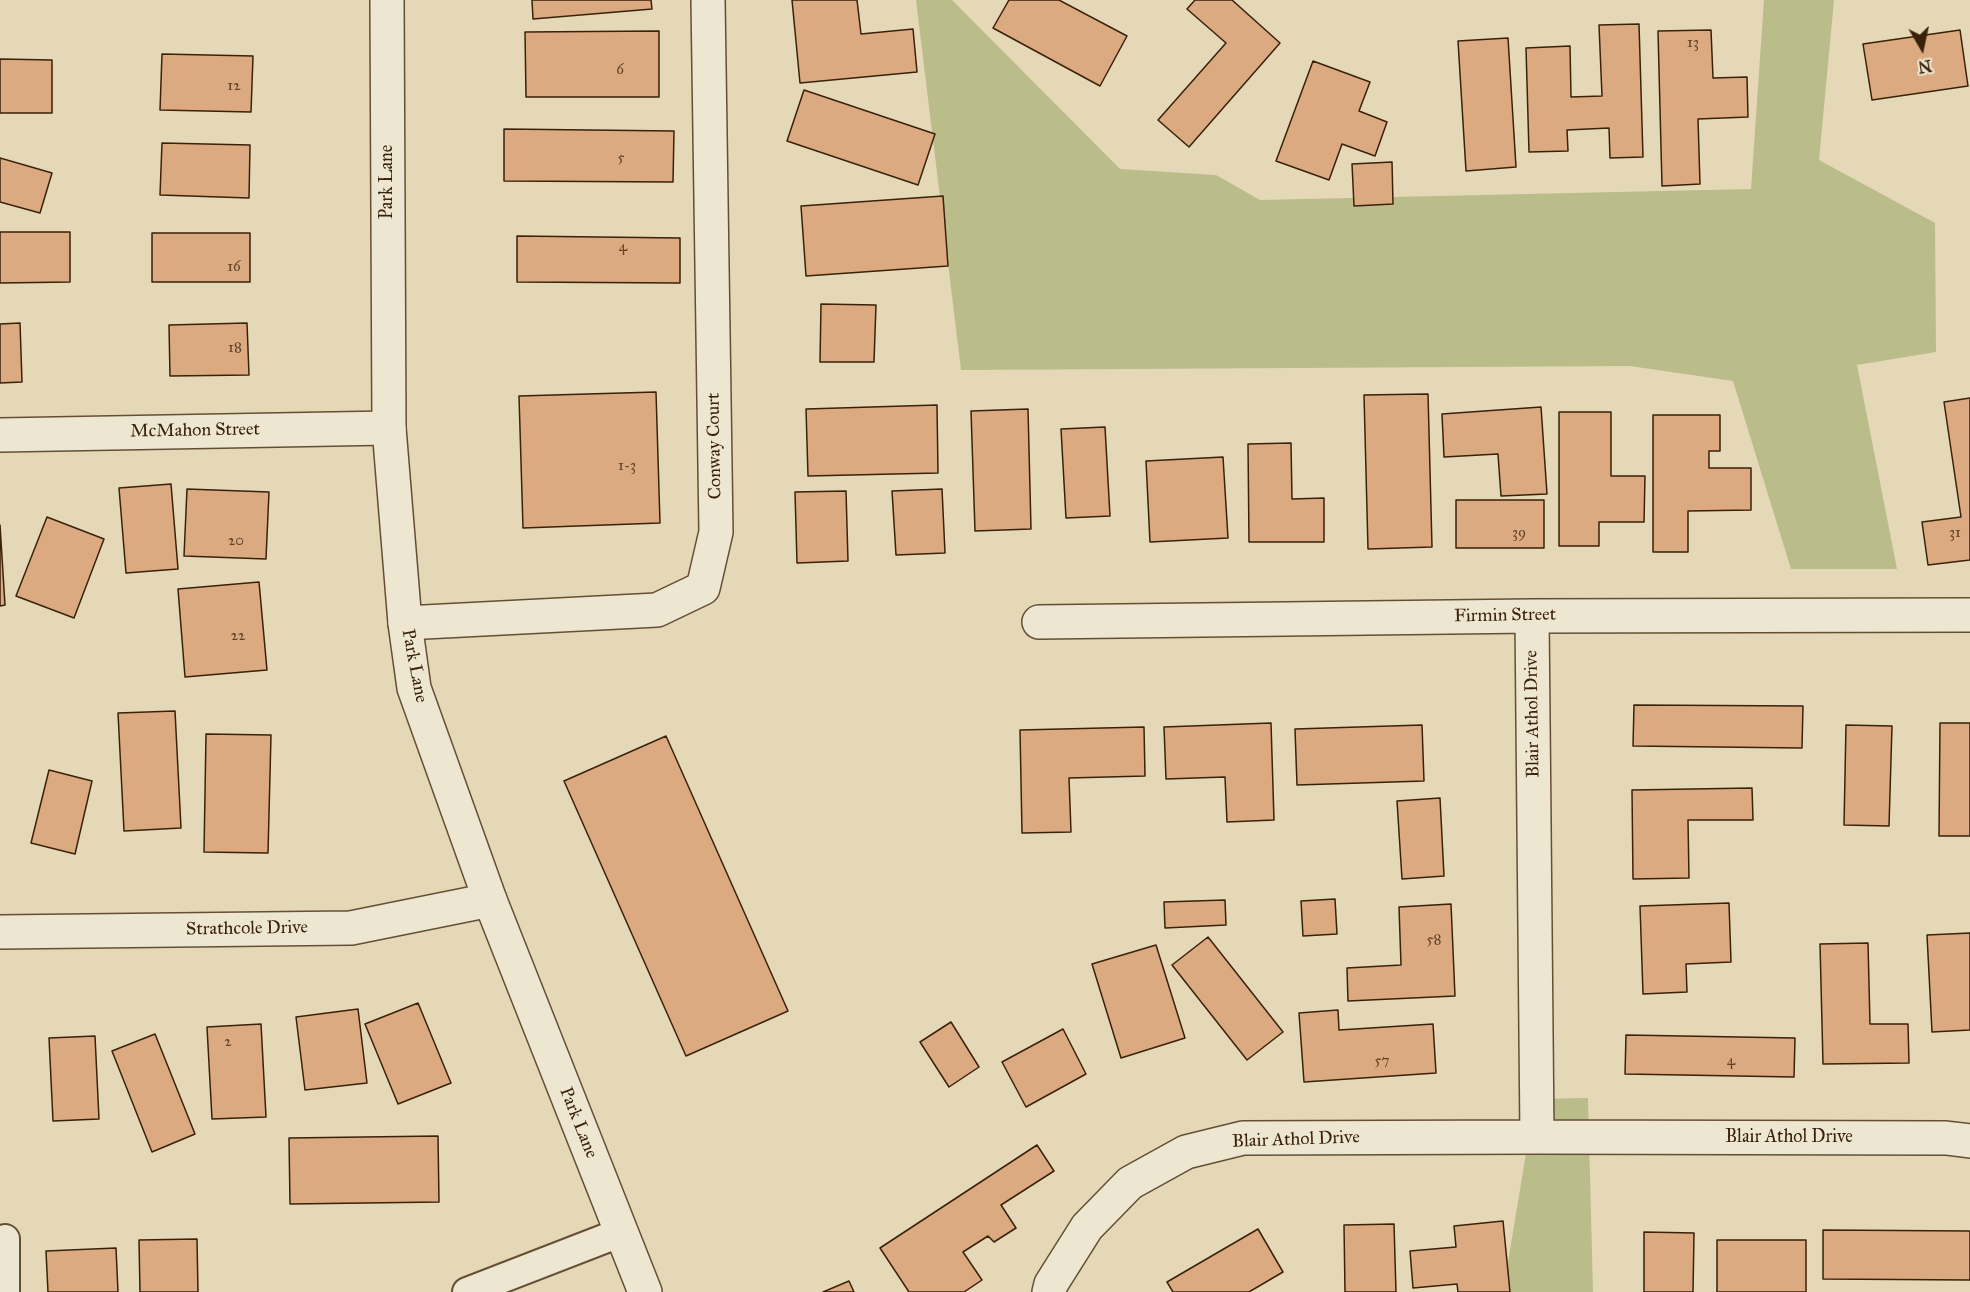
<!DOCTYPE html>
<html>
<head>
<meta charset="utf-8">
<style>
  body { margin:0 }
  #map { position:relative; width:1970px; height:1292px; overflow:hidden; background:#e4d8b6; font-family:"IM FELL Great Primer",serif }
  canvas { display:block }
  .north { position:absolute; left:1892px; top:18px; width:60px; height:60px; -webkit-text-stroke:4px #ede6d0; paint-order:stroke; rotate:171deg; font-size:16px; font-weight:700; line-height:24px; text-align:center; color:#3a210a }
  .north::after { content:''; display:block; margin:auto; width:21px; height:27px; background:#3a210a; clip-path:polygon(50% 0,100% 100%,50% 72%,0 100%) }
</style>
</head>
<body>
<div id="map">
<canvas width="1970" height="1292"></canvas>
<div class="north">N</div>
</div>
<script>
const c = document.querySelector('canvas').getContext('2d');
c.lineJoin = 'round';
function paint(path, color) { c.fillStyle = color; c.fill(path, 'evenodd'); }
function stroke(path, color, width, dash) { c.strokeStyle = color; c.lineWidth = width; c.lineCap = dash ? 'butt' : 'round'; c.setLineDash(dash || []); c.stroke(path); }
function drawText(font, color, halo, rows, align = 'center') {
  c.font = font + ' "IM FELL Great Primer",serif'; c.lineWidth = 4.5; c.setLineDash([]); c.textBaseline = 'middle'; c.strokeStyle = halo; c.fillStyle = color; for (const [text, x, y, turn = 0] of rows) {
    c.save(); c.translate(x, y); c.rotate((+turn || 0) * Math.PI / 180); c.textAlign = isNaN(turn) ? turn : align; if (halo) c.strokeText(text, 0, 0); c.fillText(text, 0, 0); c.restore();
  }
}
paint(new Path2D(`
  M916,0H952L1120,169L1216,175L1260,200L1751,189L1764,0H1834L1819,160L1935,223L1936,352L1857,365L1897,569H1791L1733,381L1630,366L961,370Z
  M1588,1098L1593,1292H1503L1535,1099Z`), '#babd8a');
const building = new Path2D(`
  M532,0H651L652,9L533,19Z
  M792,0H857L861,34L913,29L917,72L800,83Z
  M1009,0H1059L1127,36L1100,86L993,28Z
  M1195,0H1232L1280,43L1189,147L1158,120L1226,43L1187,9Z
  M1639,24L1643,157L1610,158L1609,128L1567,130L1568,151L1529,152L1526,48L1570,46L1571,97L1602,96L1599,25Z
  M1711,30L1713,78L1747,77L1748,117L1698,119L1700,184L1662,186L1658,31Z
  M1960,30L1968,86L1872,100L1863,44Z
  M659,31V97H526L525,32Z
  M1508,38L1516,167L1466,171L1458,41Z
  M162,54L253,56L251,112L160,110Z
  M0,59L52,60V113H0Z
  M1313,61L1370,82L1359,111L1387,122L1375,156L1342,144L1329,180L1276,161Z
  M804,90L935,134L918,185L787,141Z
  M504,129L674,131L673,182L504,181Z
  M162,143L250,145L249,198L160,195Z
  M0,158L52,173L40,213L0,202Z
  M1392,162L1393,204L1354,206L1352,164Z
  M943,196L948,266L806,276L801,206Z
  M0,232H70V282L0,283Z
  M152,233H250V282H152Z
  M517,236L680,238V283L517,282Z
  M821,304L876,305L874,362H820Z
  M20,323L22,382L0,383V324Z
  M247,323L249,375L170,376L169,325Z
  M656,392L660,523L523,528L519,396Z
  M1428,394L1432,547L1368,549L1364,395Z
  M1970,398V560L1928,565L1922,522L1961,517L1944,402Z
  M937,405L938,473L808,476L806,409Z
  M1541,407L1547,494L1501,496L1498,454L1444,457L1442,414Z
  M1028,409L1031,529L975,531L971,411Z
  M1559,412H1611V476H1645L1644,522H1599V546H1559Z
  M1653,415H1720V451H1709V468H1751V510L1688,511V552H1653Z
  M1105,427L1110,516L1066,518L1061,429Z
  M1291,443L1292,499L1324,498V542H1249L1248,444Z
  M1223,457L1228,538L1150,542L1146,461Z
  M171,484L178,569L126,573L119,488Z
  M187,489L269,492L266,559L184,556Z
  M942,489L945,553L896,555L892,491Z
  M846,491L848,561L797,563L795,492Z
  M1456,500H1544V548H1456Z
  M47,517L104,539L74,618L16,596Z
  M0,525L5,605L0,606Z
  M259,582L267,670L185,677L178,589Z
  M1634,705L1803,706L1802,748L1633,746Z
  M175,711L181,828L124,831L118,713Z
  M1271,723L1274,820L1227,822L1225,777L1166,779L1164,727Z
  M1940,723H1970V836H1939Z
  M1422,725L1424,781L1297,785L1295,729Z
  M1846,725L1892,726L1889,826L1844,825Z
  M1144,727L1145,776L1069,778L1071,832L1022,833L1020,730Z
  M206,734L271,735L268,853L204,852Z
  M666,736L788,1011L686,1056L564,781Z
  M49,770L92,781L75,854L31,843Z
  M1752,788L1753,820H1688L1689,878L1633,879L1632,790Z
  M1440,798L1444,876L1402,879L1397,801Z
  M1335,899L1337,934L1303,936L1301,901Z
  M1225,900L1226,925L1165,928L1164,902Z
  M1729,903L1731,962L1686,964L1687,992L1643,994L1640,906Z
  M1451,904L1455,996L1348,1001L1347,968L1401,965L1399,907Z
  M1970,933V1030L1932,1032L1927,935Z
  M1208,937L1283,1032L1247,1060L1172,965Z
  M1868,943L1870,1024H1908L1909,1063L1823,1064L1820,944Z
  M1156,945L1185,1038L1121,1058L1092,964Z
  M418,1003L451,1083L398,1104L365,1024Z
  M358,1009L367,1083L305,1090L296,1017Z
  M1338,1010L1339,1030L1433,1024L1436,1073L1304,1082L1299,1013Z
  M951,1022L979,1067L949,1087L920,1042Z
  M261,1024L266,1117L212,1119L207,1027Z
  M1063,1029L1086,1074L1026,1107L1002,1062Z
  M155,1034L195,1134L152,1152L112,1051Z
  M1626,1035L1795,1038L1794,1077L1625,1074Z
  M95,1036L99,1119L53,1121L49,1038Z
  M438,1136L439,1202L290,1204L289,1138Z
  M1037,1145L1054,1171L1001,1205L1016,1228L994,1242L988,1236L963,1252L982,1280L964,1292H909L880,1248Z
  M1503,1221L1510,1292H1458L1457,1284L1413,1288L1410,1251L1456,1247L1454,1226Z
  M1394,1224L1396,1292H1345L1344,1225Z
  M1258,1229L1283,1272L1249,1292H1173L1167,1282Z
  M1823,1230L1970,1231V1280L1823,1279Z
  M1644,1232L1694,1233L1693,1292H1644Z
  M197,1239L198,1292H140L139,1240Z
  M1717,1240H1806V1292H1717Z
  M116,1248L118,1292H48L46,1251Z
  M849,1281L854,1292H823Z`);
paint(building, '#dcaa81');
stroke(building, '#3a210a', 1.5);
const pedestrian = new Path2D(`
  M5,1292V1239
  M467,1292L622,1232`);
const minor = new Path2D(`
  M0,435L389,428
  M1532,616L1537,1137
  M1039,622L1532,616L1970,615
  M405,623L657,610L703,588L716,532L708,0
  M0,932L351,928L490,900
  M1049,1292L1051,1284L1087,1227L1130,1183L1186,1152L1243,1138L1537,1137L1946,1138L1970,1141`);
const tertiary = new Path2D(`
  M387,0L389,428L405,623L414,688L490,900L645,1292`);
stroke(pedestrian, '#644f35', 32);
stroke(minor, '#644f35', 36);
stroke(tertiary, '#644f35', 36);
stroke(pedestrian, '#ede6d0', 28);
stroke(minor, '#ede6d0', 33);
stroke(tertiary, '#ede6d0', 33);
drawText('15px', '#624328', null, [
  ["13",1693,43],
  ["6",620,70],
  ["12",234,86],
  ["5",621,158],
  ["4",623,247],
  ["16",234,267],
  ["18",235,348],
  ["1-3",627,466],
  ["39",1519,533],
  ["31",1955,533],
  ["20",236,541],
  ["22",238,636],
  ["58",1434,940],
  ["2",228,1042],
  ["57",1382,1061],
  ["4",1731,1061]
]);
drawText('18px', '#3a210a', '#ede6d0', [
  ["Park Lane",388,182,-90],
  ["McMahon Street",195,431,-1],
  ["Conway Court",715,446,-91],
  ["Firmin Street",1505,616,-1],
  ["Park Lane",414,666,79],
  ["Blair Athol Drive",1533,714,-91],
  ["Strathcole Drive",247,929,-1],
  ["Park Lane",578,1123,68],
  ["Blair Athol Drive",1789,1138],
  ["Blair Athol Drive",1296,1140,-2]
]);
</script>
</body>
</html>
